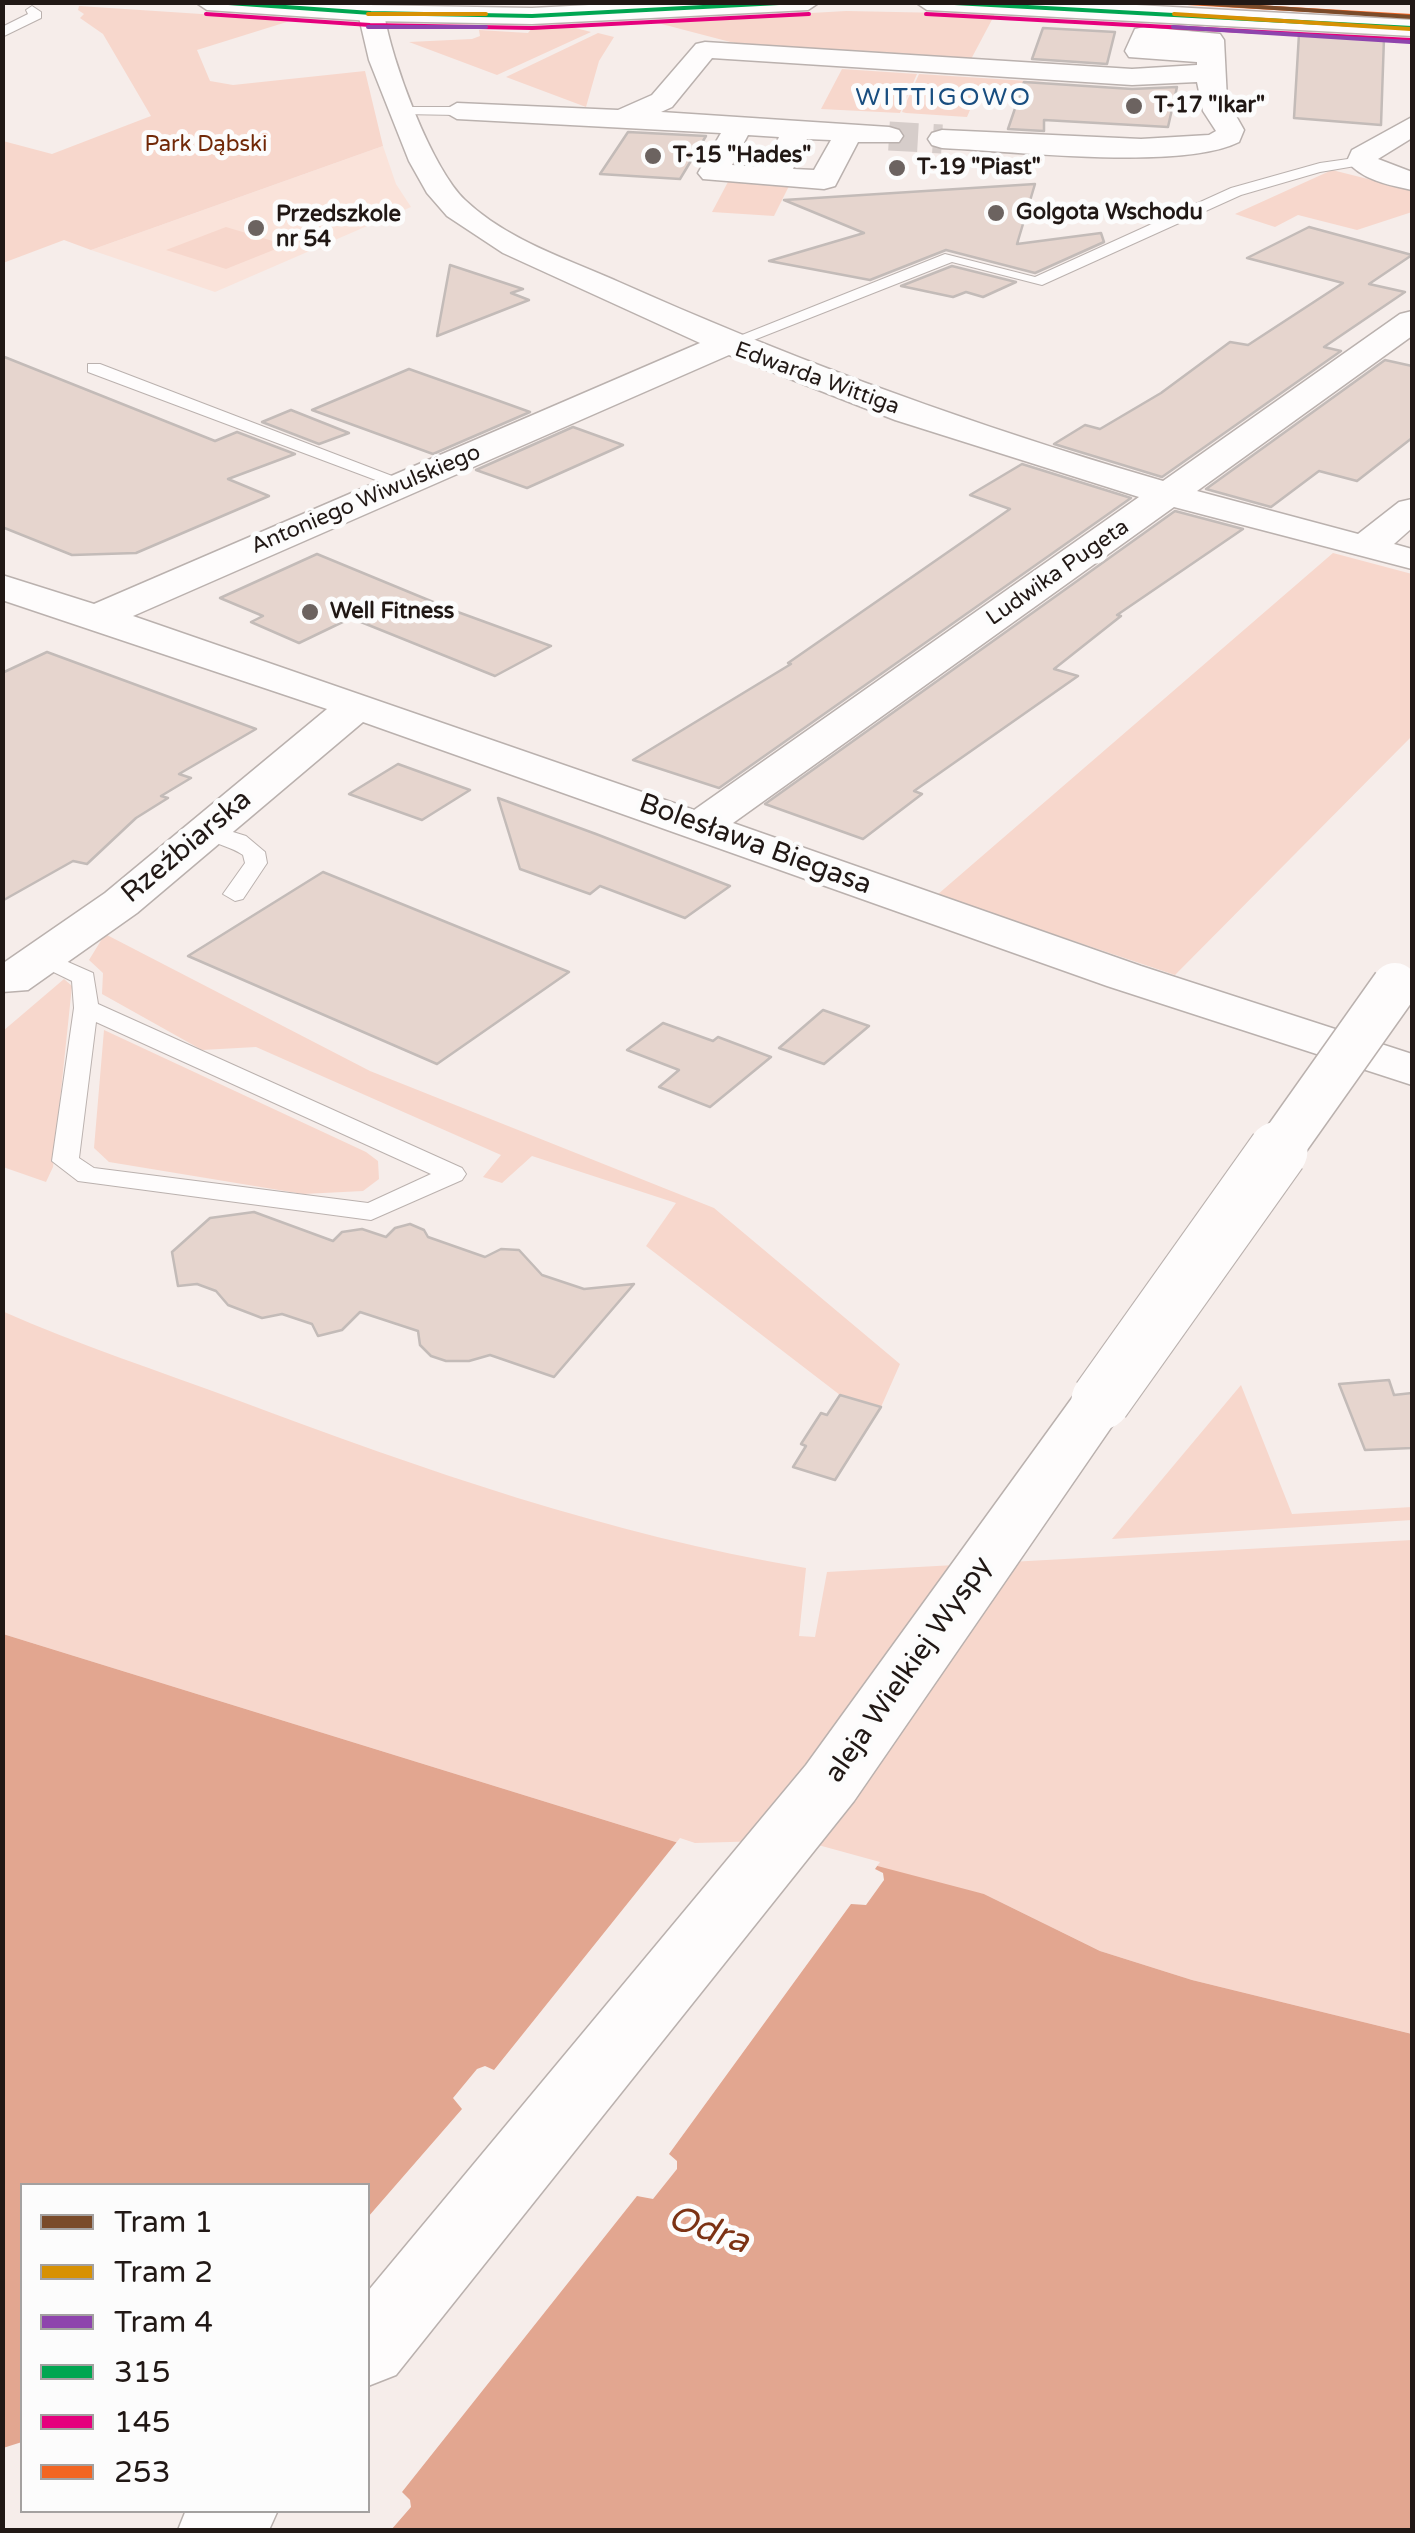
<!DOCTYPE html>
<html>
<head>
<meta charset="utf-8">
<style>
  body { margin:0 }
  #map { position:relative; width:1415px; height:2533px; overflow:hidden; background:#f6edea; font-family:"Varela Round",sans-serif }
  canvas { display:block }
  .frame { position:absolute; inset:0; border:5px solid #211815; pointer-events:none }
  .legend { position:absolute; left:20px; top:2183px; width:350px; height:330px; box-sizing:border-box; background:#fcfcfc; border:2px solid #a4a1a0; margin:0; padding:12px 18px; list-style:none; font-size:30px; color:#211815 }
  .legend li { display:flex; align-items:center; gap:20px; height:50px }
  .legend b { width:50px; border:2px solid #a4a1a0 }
</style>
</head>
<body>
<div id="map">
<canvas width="1415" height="2533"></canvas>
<div class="frame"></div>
<ul class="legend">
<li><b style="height:12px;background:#7a4b2a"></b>Tram 1</li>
<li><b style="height:12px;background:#d79103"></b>Tram 2</li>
<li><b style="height:12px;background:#8e44ad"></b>Tram 4</li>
<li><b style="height:12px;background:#00a651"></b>315</li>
<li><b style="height:12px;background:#e5007d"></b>145</li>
<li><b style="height:12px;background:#f26522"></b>253</li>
</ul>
</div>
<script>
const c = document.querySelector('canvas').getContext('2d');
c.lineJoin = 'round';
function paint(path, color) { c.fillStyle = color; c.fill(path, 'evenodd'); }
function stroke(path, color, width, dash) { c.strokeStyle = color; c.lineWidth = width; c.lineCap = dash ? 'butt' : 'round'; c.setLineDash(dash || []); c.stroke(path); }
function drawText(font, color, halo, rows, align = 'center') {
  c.font = font + ' "Varela Round",sans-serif'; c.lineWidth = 10; c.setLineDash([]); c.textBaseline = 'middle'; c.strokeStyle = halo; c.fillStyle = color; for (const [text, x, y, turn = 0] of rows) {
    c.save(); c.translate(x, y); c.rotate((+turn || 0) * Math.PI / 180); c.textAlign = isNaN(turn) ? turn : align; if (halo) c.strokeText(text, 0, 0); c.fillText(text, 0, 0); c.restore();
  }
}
paint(new Path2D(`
  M383,146L396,184L411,207L215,292L91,250Z`), '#fae3da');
paint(new Path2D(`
  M79,6L293,20L197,50L210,81L233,85L365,71L383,146L91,250L64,240L3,263V141L52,154L151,116L103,34L80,18L84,14L78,10Z
  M846,11L995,14L969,63L757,49L654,22Z
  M572,27L591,32L497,75L409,42L472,39L480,36L479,30L528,33L532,28Z
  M598,33L614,37L599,61L586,107L506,77Z
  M842,69L917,74L900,113L821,109Z
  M919,74L1044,82L1041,88L981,84L967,117L906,113L902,112Z
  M1332,170L1412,190V212L1357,230L1298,215L1275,227L1235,214Z
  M729,180L790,184L774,216L712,212Z
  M226,227L286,245L226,269L166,250Z
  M1333,553L1412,574V736L1175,975L937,895Z
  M105,934L370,1071L714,1208L900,1364L881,1407L840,1395L646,1246L676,1203L532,1156L502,1183L483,1177L501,1155L256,1047L202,1050L102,994L103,973L89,960Z
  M64,979L72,986L53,1167L46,1182L3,1167V1031Z
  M104,1030L366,1152L378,1161L379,1179L363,1191L303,1194L109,1162L94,1148Z
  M2,1311C79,1345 159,1371 237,1400C427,1471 606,1534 806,1568L799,1636L815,1637L827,1572L1412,1540V2034L1192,1980L1100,1951L984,1894L695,1848L3,1634Z
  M1241,1385L1292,1514L1412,1507V1520L1112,1539Z`), '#f7d7cc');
paint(new Path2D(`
  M3,1634L695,1848L866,1863L984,1894L1100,1951L1192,1980L1412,2034V2530H346L368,2510V2186H22V2442L3,2448Z`), '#e2a690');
paint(new Path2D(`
  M680,1838L695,1843L800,1840L880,1862L875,1869L883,1873L884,1880L866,1905L851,1904L669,2154L677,2161V2169L653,2199L637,2196L402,2492L410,2500L411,2507L391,2530H339L320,2510H368V2217L462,2109L453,2098L477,2069L485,2066L494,2070Z`), '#f6edea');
const building = new Path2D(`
  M1043,28L1115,32L1107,64L1032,59Z
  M1299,34L1384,38L1381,125L1294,118Z
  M1024,82L1132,89L1177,87L1168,127L1044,120V131L1008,129Z
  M628,132L706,136L680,179L600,174Z
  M1035,184L1017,244L1101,233L1104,242L1035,273L946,250L870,280L769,261L864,233L784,200Z
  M1309,227L1412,255L1369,284L1405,292L1324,347L1341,351L1162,477L1054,444L1085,425L1100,429L1161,393L1230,342L1248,345L1343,283L1247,258Z
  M450,265L523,289L511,293L529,300L437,336Z
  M952,266L1016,282L983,297L966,292L953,297L901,286Z
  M2,356L215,441L237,432L295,454L228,479L269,496L136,553L72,555L2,527Z
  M1385,360L1412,366V438L1357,481L1319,471L1271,507L1206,489Z
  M409,369L491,398L530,412L433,454L312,410Z
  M291,410L349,433L319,444L262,422Z
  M573,427L623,445L527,488L476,470Z
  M1022,464L1131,498L719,788L633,760L791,664L788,663L1010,509L970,495Z
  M1175,511L1243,529L1117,615L1121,616L1054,669L1078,676L914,791L922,794L863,839L765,804Z
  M317,554L455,611L551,646L495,676L351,618L299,643L251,622L263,616L220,598Z
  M47,652L256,729L179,774L191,778L161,796L168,798L136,818L87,864L73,861L2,901V673Z
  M398,764L470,790L422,820L349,794Z
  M498,798L596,834L730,886L685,918L600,886L590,894L520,869Z
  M323,872L569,972L437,1064L188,956Z
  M823,1010L869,1026L824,1064L779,1048Z
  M663,1023L713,1041L718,1037L771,1057L710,1107L659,1087L679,1070L627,1050Z
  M254,1212L333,1241L342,1232L362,1229L386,1237L395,1228L410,1224L424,1230L428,1237L485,1257L501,1249L519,1250L542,1275L584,1289L634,1284L554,1377L490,1355L469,1361H446L431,1356L420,1345L418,1331L360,1312L342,1330L318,1336L312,1324L282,1314L262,1318L228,1305L216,1291L197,1284L178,1286L172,1252L210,1218Z
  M1389,1380L1394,1395L1412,1393V1448L1365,1450L1339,1384Z
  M840,1395L881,1407L835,1480L793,1467L806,1446L801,1444L821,1413L827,1415Z`);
paint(building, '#e6d5ce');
stroke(building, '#c3bbb8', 2.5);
stroke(new Path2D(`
  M889,136L942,139`), '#d6cdca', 29, [29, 15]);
const service = new Path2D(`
  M32,6L41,12V18L2,37V27L28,14L26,10Z
  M397,107H457L464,111L457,115L402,114L395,110Z
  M1362,157L1367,158V164L1320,172L1241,195L1042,285L952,262L731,349L717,345L945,254L1035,277L1231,188L1320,163Z
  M88,364H100L413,484L404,490L397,488L88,372Z
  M207,824L246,836L265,852L267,863L243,899L235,901L223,894L245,863L243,855C229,845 207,843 196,831Z
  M43,951L93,973L98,1004L462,1168L466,1174L462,1180L371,1220L78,1181L52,1161L74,1008L72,981L35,963L31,958ZM96,1022L431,1174L368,1203L94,1168L79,1158Z`);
const minor = new Path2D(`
  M371,5L384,13C391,60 431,167 465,200C507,240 567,259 619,282C782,355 948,416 1119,468L1163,481L1400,314L1412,311V336L1197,491L1358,534L1399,502L1412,499V528L1394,544L1412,549V569L1174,507L733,823L1141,966L1412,1054V1085L1107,986L363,722L137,913L28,990L2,992V964L105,893L327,709L2,600V575L94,604L700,343L503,253L447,216L427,193L409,161L369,60L358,13ZM729,355L895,420L1139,497L694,810L133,616Z
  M1144,27L1220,34L1224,40L1227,100L1244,130L1239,142C1182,171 1011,151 942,148L932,145L928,139L932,133L942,130L1141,139L1209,135L1216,131L1203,111L1197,82L1132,85L712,58L672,107L661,112L889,127L899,130L903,136L899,142H858L835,186L824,189L703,179L698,173L721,133L457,119L443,111L457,103L618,110L652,95L696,44L705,42L1132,69L1197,65V62L1129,57L1125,51L1135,29ZM748,135L779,137L765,167L732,165ZM807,139L831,140L814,170L793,169Z
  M1412,117V138L1378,159L1412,172V190C1389,185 1362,180 1347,161L1352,150Z`);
const secondary = new Path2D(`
  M195,2L532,8L646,2H820L808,10L532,24L371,21L207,10Z
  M915,2H1081L1412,20V36L927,10Z
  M1101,1381L1122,1387L1130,1400L854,1801L396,2375L368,2386V2291L806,1765L1080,1387Z
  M186,2510H278L269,2530H178Z`);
stroke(service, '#bab1ae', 2);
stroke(minor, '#bab1ae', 3);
stroke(secondary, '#bab1ae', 3);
paint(service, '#fefcfc');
paint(minor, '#fefcfc');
paint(secondary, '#fefcfc');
const secondaryBridgeFar1 = new Path2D(`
  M1276,1154L1395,986`);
const secondaryBridge = new Path2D(`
  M1101,1400L1278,1151`);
stroke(secondaryBridgeFar1, '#bab1ae', 49, []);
stroke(secondaryBridge, '#bab1ae', 61, []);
stroke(secondaryBridgeFar1, '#fefcfc', 46);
stroke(secondaryBridge, '#fefcfc', 59);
stroke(new Path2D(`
  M214,2L371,13L532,16L798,2
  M936,2L1412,28`), '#00a651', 4);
stroke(new Path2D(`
  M206,14L370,25L532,28L809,14
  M926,14L1411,40`), '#e5007d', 4);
stroke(new Path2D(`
  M1170,2L1412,16`), '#f26522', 4);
stroke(new Path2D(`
  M1183,2L1412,17`), '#7a4b2a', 4);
stroke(new Path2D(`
  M368,14H486
  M1174,14L1411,29`), '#d79103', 4);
stroke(new Path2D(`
  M368,27H486
  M1173,27L1410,42`), '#8e44ad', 4);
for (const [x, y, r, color] of [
  [1134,106,10,"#6c6360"],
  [653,156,10,"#6c6360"],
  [897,168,10,"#6c6360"],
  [996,213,10,"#6c6360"],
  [256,228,10,"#6c6360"],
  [310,612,10,"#6c6360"]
]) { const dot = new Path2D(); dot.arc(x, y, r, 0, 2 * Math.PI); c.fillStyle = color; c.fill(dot); stroke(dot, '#fcfcfc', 4); }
drawText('bold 22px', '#211815', '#fcfcfc', [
  ["T-17 \"Ikar\"",1154,106],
  ["T-15 \"Hades\"",673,156],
  ["T-19 \"Piast\"",917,168],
  ["Golgota Wschodu",1016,213],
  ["Przedszkole",276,215],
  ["nr 54",276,240],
  ["Well Fitness",330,612]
], 'left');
drawText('22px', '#712807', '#fcfcfc', [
  ["Park Dąbski",206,145]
]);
drawText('22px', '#211815', '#fcfcfc', [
  ["Edwarda Wittiga",817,379,20],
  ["Antoniego Wiwulskiego",366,500,-23],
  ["Ludwika Pugeta",1058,573,-35]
]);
c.letterSpacing = '2.5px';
drawText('25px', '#184d7f', '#fcfcfc', [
  ["WITTIGOWO",944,98]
]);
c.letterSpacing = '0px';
drawText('28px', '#211815', '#fcfcfc', [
  ["Bolesława Biegasa",755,845,20],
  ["Rzeźbiarska",187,847,-40],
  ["aleja Wielkiej Wyspy",909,1670,-55]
]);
drawText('italic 35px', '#7c3214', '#fcfcfc', [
  ["Odra",708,2231,19]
]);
</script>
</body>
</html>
